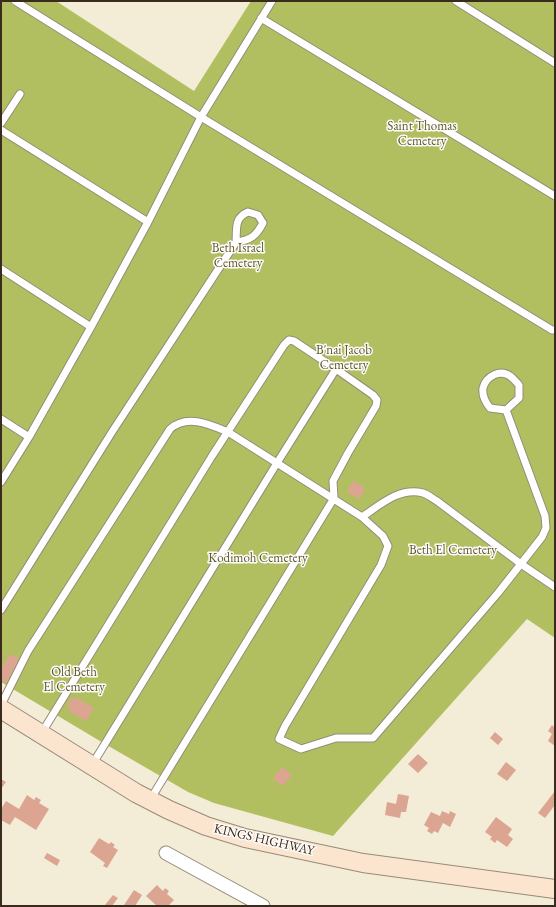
<!DOCTYPE html>
<html>
<head>
<meta charset="utf-8">
<style>
  body { margin:0 }
  #map { position:relative; width:556px; height:907px; overflow:hidden; background:#f3ecd7; font-family:"EB Garamond",serif }
  canvas { display:block }
  .frame { position:absolute; inset:0; border:2px solid #3b2a1e; pointer-events:none }
</style>
</head>
<body>
<div id="map">
<canvas width="556" height="907"></canvas>
<div class="frame"></div>
</div>
<script>
const c = document.querySelector('canvas').getContext('2d');
c.lineJoin = 'round';
function paint(path, color) { c.fillStyle = color; c.fill(path, 'evenodd'); }
function stroke(path, color, width, dash) { c.strokeStyle = color; c.lineWidth = width; c.lineCap = dash ? 'butt' : 'round'; c.setLineDash(dash || []); c.stroke(path); }
function drawText(font, color, halo, rows, align = 'center') {
  c.font = font + ' "EB Garamond",serif'; c.lineWidth = 3; c.setLineDash([]); c.textBaseline = 'middle'; c.strokeStyle = halo; c.fillStyle = color; for (const [text, x, y, turn = 0] of rows) {
    c.save(); c.translate(x, y); c.rotate((+turn || 0) * Math.PI / 180); c.textAlign = isNaN(turn) ? turn : align; if (halo) c.strokeText(text, 0, 0); c.fillText(text, 0, 0); c.restore();
  }
}
paint(new Path2D(`
  M1,1H56L194,91L251,1H555V638L527,619L333,836L214,803L188,792L105,744L1,682Z`), '#b2bf61');
paint(new Path2D(`
  M353,481L365,488L359,499L347,492Z
  M10,654L20,659L6,683L1,680V669Z
  M75,697L94,708L86,721L67,710L69,706L67,704L71,698L73,700Z
  M552,725L555,728V746L548,741L552,734L548,731Z
  M495,732L503,739L498,745L490,738Z
  M418,754L428,763L418,773L408,764Z
  M506,762L516,770L507,781L497,774Z
  M282,767L292,775L283,786L273,779Z
  M1,779L6,782L1,789Z
  M555,791V805L545,818L538,813Z
  M398,794L409,796L406,812H401L400,818L385,815L387,802L396,804Z
  M27,795L34,800L36,797L41,800L39,803L49,809L36,830L15,817L10,825L1,820V809L6,801L19,809Z
  M442,811L449,814L450,811L456,814L450,827L443,823L438,833L434,831L432,834L427,831L429,828L424,825L431,812L440,816Z
  M496,817L512,829L508,835L513,839L507,847L497,840L495,843L490,839L492,837L485,832Z
  M99,838L109,844L111,842L115,845L113,847L118,850L107,868L103,866L105,863L90,852Z
  M47,853L60,860L57,866L44,858Z
  M157,885L163,891L165,888L169,891L167,894L174,900L168,906H157L146,896Z
  M134,890L142,895L135,906H126L124,905Z
  M113,895L118,898L112,906H106L105,905Z`), '#dca592');
const lane = new Path2D(`
  M15,1L201,117L552,330H555
  M456,1L555,63
  M261,18L555,196
  M1,123L20,94
  M1,130L148,222
  M1,269L91,327
  M1,419L29,437
  M1,482L29,437L91,327L148,222L201,117L272,1
  M362,517C380,505 399,487 423,493C427,494 432,498 437,501L521,564L555,587
  M1,610L112,432L236,242C237,228 234,218 248,212L258,215L263,223C256,236 251,240 236,242
  M1,705L28,651L170,429C187,414 209,424 228,432L362,517L383,536L388,546L381,565L285,726L279,739L301,749L336,738H373L498,593L542,537L546,528L545,516L506,410L490,408C486,403 482,395 483,388C486,376 500,369 510,376C513,378 516,382 519,385V398L506,410
  M41,734L212,456L284,345L289,340L294,341L336,369L277,463L92,765
  M150,800L334,498L333,481L348,453L376,406L377,400L373,395L336,369`);
const street = new Path2D(`
  M166,853L263,906`);
const secondary = new Path2D(`
  M1,709L136,793L169,810L206,826L245,838L363,863L555,889`);
stroke(lane, '#978b7a', 9);
stroke(street, '#978b7a', 15);
stroke(secondary, '#978b7a', 20);
stroke(lane, '#fff', 7);
stroke(street, '#fff', 13);
stroke(secondary, '#fbe5cf', 18);
drawText('13px', '#5f5732', '#fdfcf7', [
  ["Saint Thomas",422,126],
  ["Cemetery",422,141],
  ["Beth Israel",238,248],
  ["Cemetery",238,263],
  ["B'nai Jacob",344,350],
  ["Cemetery",344,365],
  ["Beth El Cemetery",453,550],
  ["Kodimoh Cemetery",258,558],
  ["Old Beth",74,672],
  ["El Cemetery",74,687]
]);
drawText('13px', '#3b2a1e', '#fdfcf7', [
  ["KINGS HIGHWAY",264,840,13]
]);
</script>
</body>
</html>
